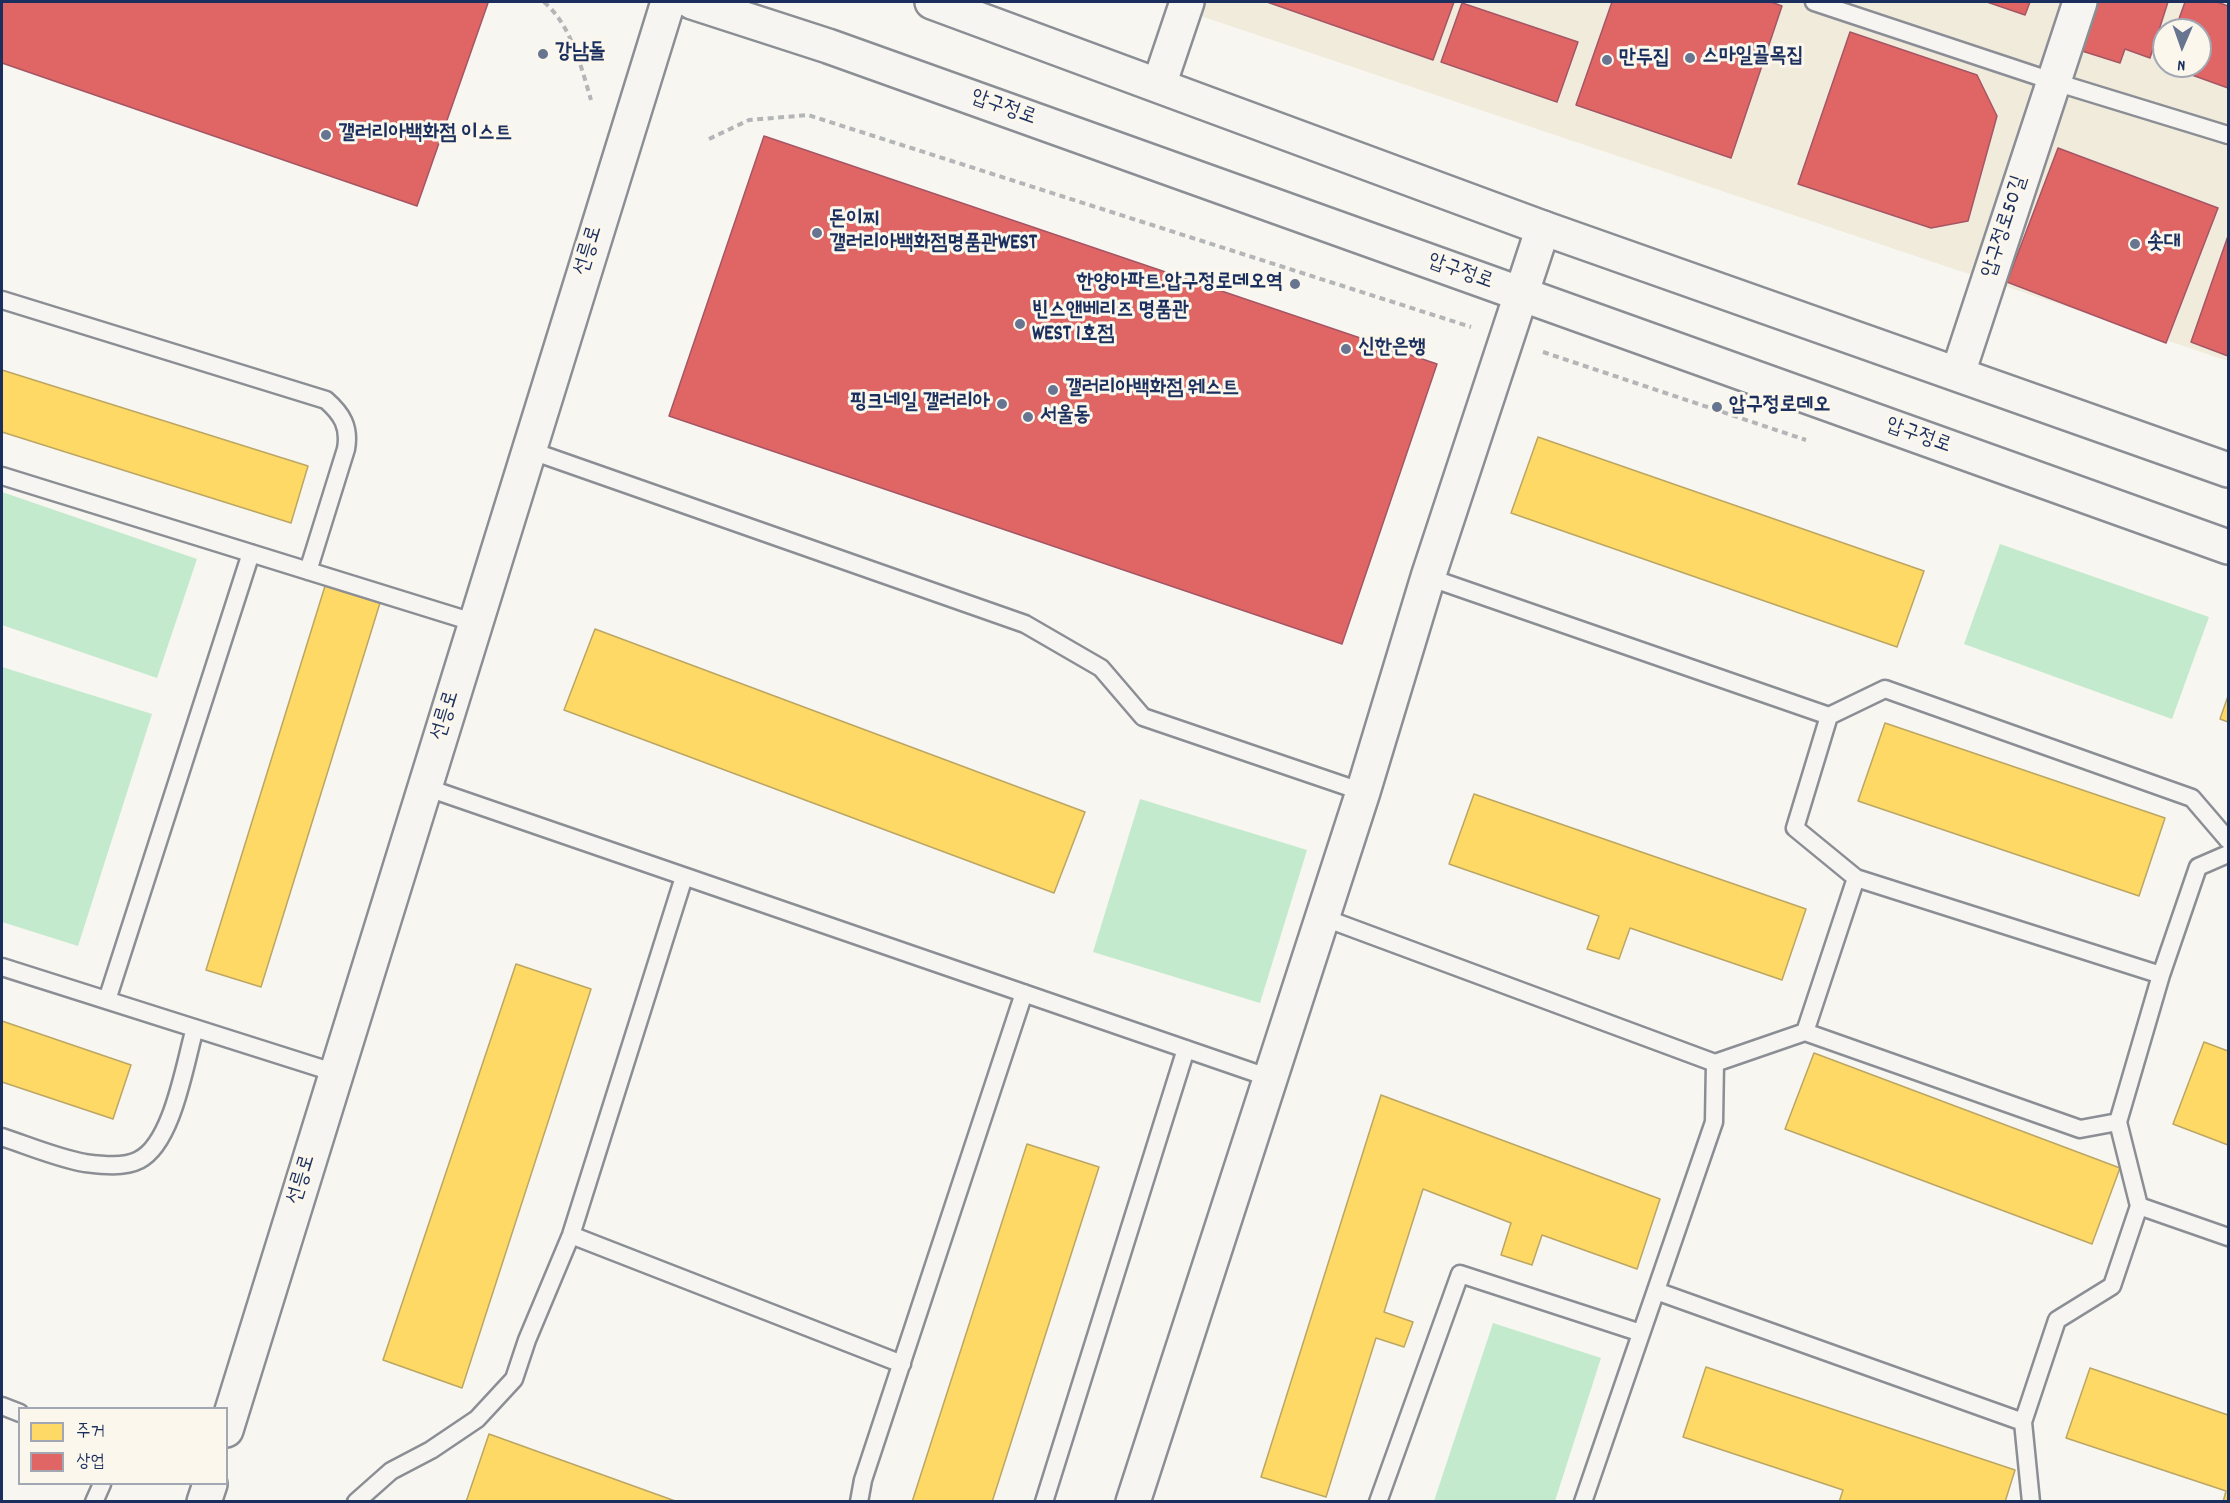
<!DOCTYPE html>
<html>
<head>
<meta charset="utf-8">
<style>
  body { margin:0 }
  #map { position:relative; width:2230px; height:1503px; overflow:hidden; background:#f8f6f0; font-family:Dekko,"Poor Story",sans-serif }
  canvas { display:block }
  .frame { position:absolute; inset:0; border:3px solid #1b2f5e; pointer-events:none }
  .legend { position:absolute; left:18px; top:1407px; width:210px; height:78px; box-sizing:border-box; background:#fbf7ec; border:2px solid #a1a7b3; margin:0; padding:8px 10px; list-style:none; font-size:18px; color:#1b2f5e }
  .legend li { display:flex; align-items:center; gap:12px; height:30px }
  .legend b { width:30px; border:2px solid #a1a7b3 }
  .north { position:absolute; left:2152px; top:18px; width:60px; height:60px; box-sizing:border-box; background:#fbf7ec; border:2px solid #a1a7b3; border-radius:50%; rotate:182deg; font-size:16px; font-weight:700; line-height:24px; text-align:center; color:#1b2f5e }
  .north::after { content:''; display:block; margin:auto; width:21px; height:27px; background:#687591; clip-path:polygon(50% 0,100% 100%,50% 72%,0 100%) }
</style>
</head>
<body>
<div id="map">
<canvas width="2230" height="1503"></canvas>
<div class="frame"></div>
<ul class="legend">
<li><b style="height:16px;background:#ffd966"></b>주거</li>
<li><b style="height:16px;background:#e06666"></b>상업</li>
</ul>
<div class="north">N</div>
</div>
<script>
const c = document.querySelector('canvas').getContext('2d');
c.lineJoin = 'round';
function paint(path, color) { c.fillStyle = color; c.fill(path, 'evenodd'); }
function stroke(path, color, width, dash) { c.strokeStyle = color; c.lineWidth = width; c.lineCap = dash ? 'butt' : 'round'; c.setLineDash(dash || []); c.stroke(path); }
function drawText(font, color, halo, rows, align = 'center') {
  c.font = font + ' Dekko,"Poor Story",sans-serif'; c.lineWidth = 6; c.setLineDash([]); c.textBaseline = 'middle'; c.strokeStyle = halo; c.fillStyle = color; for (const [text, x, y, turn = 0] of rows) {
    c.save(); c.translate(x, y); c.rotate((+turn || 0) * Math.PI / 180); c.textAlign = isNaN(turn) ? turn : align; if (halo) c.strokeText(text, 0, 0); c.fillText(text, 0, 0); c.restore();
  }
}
paint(new Path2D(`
  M1159,2H2228V361ZM2164,30H2200V66H2164Z`), '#f1ebdc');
paint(new Path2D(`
  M2,492L197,559L157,678L2,625Z
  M2000,544L2209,617L2172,719L1964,644Z
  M2,667L152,714L78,946L2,922Z
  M1140,799L1307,850L1260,1003L1093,952Z
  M1493,1323L1601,1358L1555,1501H1434Z`), '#c3eacc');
const homes = new Path2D(`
  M2,370L308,466L291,523L2,432Z
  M1538,437L1924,571L1897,647L1511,513Z
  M325,586L380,603L261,987L206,970Z
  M595,629L1085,812L1054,893L564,710Z
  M2228,696V722L2220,719Z
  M1885,723L2165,818L2139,896L1858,801Z
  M1474,794L1806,909L1782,980L1630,928L1619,959L1587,949L1599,916L1449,864Z
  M516,964L591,989L462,1388L383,1360Z
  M2,1021L131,1065L113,1119L2,1082Z
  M2204,1042L2228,1051V1145L2173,1124Z
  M1814,1053L2120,1168L2092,1244L1785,1129Z
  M1381,1095L1660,1199L1637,1269L1542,1235L1532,1265L1501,1255L1511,1223L1423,1189L1384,1312L1413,1322L1404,1347L1376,1338L1326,1497L1261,1477Z
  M1027,1144L1099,1167L992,1502H912Z
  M1706,1367L2015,1470L2005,1502H1839L1843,1490L1683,1437Z
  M2090,1368L2228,1415V1502H2223L2226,1491L2066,1438Z
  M489,1434L678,1502H466Z`);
paint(homes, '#ffd966');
stroke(homes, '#bba664', 1.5);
const shops = new Path2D(`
  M2,2H485L488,3L417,206L2,63Z
  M1267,2H1454L1433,60Z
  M1612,2H1771L1782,6L1731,158L1576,105Z
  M1987,2H2030L2025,15Z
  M2098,2H2168L2150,58L2125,49L2120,63L2082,51Z
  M2185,2H2217L2228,6V88L2167,66H2200V30H2175Z
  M1462,3L1578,42L1557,102L1441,62Z
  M1850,32L1977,75L1997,116L1968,221L1931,228L1798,184Z
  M764,136L1437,364L1342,644L669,416Z
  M2058,148L2218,208L2166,343L2007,282Z
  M2228,236V356L2191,342Z`);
paint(shops, '#e06666');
stroke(shops, '#a55664', 1.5);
const lane = new Path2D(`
  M1814,2L2055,82L2228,135
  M2,300L326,400C342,414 350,427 346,449L308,571
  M529,450L1025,624L1101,668L1143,717L1363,792
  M2,476L476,623
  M1428,577L1829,716L1885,689L2192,798L2228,840
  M1829,716L1795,828L1856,878L2161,975
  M425,787L1270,1078
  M1322,917L1715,1063L1714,1122L1583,1502
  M2,967L336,1073
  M107,1000L251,553
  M1805,1032L1856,878
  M1715,1063L1805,1032L2080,1129L2118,1122
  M2,1137C29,1146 57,1158 85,1163C101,1165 124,1168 139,1160C173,1143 185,1062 195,1028
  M2139,1206L2228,1237
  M571,1235L902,1364
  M1656,1291L2023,1422
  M2,1406L20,1413
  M94,1502L102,1484
  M356,1502L391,1471L431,1450L477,1419L514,1379L527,1340L571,1235L684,877
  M859,1502L863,1480L1024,993
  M1044,1502L1186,1049
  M1378,1502L1460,1274L1641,1333
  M2031,1502L2023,1422L2057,1320L2112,1286L2139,1206L2118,1122L2161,975L2198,867L2228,854`);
const street = new Path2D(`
  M1159,85L1187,2
  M1958,373L2080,2
  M1133,1502L1363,792L1428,577L1543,228`);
const secondary = new Path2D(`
  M692,2L828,46L2228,547
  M932,2L1543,228L2228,470
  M226,1430L668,2
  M204,1502L210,1484`);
stroke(lane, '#8b8e94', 21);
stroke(street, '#8b8e94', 38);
stroke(secondary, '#8b8e94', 38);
stroke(new Path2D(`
  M544,2C571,25 581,66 591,100
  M709,139L749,120L808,115L1471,327
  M1543,352L1806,440`), '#b3b5b7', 4, [6, 4.5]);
stroke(lane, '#f6f5f1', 16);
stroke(street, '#f6f5f1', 33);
stroke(secondary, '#f6f5f1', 33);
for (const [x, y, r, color] of [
  [543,54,6,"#687591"],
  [1690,58,6,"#687591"],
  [1607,60,6,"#687591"],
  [326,135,6,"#687591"],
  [817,233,6,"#687591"],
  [2135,244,6,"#687591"],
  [1295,284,6,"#687591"],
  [1020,324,6,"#687591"],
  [1346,349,6,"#687591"],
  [1053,390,6,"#687591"],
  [1002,404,6,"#687591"],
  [1717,407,6,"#687591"],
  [1028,417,6,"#687591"]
]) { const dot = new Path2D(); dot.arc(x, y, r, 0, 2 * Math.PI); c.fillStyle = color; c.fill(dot); stroke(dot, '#fbf7ec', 2); }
drawText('bold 21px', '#1b2f5e', '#fbf7ec', [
  ["강남돌",555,54],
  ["스마일골목집",1702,58],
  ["만두집",1619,60],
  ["갤러리아백화점 이스트",338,135],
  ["돈이찌",829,221],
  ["갤러리아백화점명품관WEST",829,245],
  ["솟대",2147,244],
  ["한양아파트.압구정로데오역",1283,284,"right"],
  ["빈스앤베리즈 명품관",1032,312],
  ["WEST 1호점",1032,336],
  ["신한은행",1358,349],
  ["갤러리아백화점 웨스트",1065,390],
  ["핑크네일 갤러리아",990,404,"right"],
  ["압구정로데오",1729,407],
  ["서울동",1040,417]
], 'left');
drawText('21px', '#1b2f5e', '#fbf7ec', [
  ["압구정로",1003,109,20],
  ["압구정로50길",2006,227,-72],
  ["선릉로",590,251,-73],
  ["압구정로",1460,273,20],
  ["압구정로",1918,437,20],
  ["선릉로",447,716,-73],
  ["선릉로",303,1180,-73]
]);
</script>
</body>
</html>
